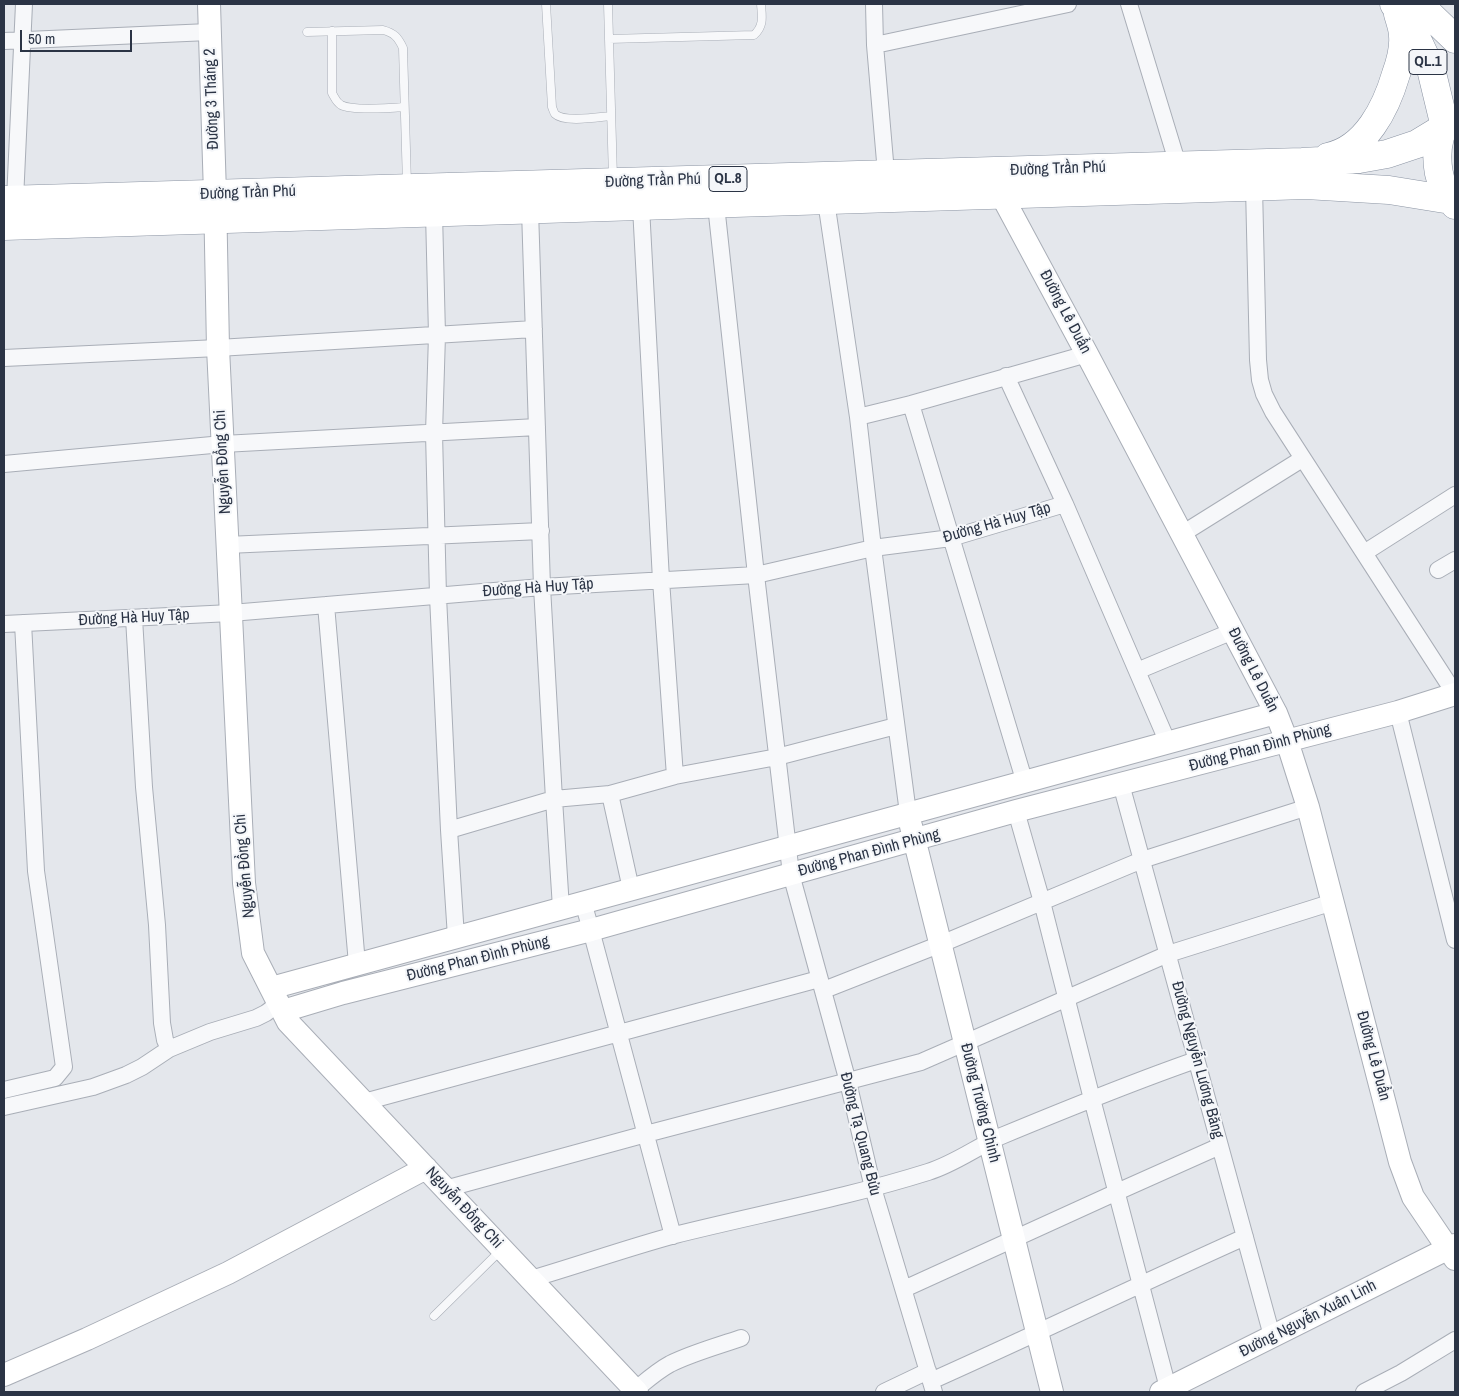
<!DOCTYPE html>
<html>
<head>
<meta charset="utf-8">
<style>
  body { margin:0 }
  #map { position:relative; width:1459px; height:1396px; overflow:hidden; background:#e4e7ec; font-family:"Archivo Narrow",sans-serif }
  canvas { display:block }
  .frame { position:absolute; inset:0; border:5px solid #2b3445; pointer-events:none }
  .scale { position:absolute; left:20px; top:30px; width:112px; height:22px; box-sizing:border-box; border:2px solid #2b3445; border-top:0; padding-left:6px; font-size:15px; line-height:18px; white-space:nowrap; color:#2b3445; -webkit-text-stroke:4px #f4f6f9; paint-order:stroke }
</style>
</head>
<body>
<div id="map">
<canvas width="1459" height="1396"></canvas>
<div class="frame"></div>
<div class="scale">50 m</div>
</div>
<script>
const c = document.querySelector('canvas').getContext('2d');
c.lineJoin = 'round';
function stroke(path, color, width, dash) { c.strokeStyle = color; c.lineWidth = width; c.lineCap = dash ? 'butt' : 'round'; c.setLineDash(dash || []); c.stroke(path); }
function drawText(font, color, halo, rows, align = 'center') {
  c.font = font + ' "Archivo Narrow",sans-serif'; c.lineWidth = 4; c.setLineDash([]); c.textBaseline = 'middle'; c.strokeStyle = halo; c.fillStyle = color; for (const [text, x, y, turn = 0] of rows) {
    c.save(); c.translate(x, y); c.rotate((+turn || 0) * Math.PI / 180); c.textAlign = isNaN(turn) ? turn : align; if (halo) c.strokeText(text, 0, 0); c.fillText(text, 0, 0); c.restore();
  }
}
const lane = new Path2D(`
  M546,4L552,107C553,109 554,113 555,114C564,123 599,117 611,116
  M608,4L613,178
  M332,31V93C335,98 336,102 341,105C352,111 391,108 404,107
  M307,32L383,30C394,33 398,37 403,48L407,184
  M609,39L754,35C764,26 762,17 761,4
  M434,1316L500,1251`);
const street = new Path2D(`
  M874,4L875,45L886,173
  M1129,4L1178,165
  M4,41L209,32
  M875,45L1068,4
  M1254,187L1258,360L1260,380L1264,394L1273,412L1455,694
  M15,200L24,4
  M826,201L858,417L873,548L908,813
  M716,205L756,575L791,874L848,1082L873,1188L934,1392
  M641,207L661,580L675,776
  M530,210L542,587L554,799L561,908
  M434,213L437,335L434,433L438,596L449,830L456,937
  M4,358L218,348L534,329
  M1006,376L1065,504L1168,743
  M911,404L1025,783
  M858,417L911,404L1087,354
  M4,464L223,444L537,427
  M1182,534L1302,459
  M227,545L541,531
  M1364,553L1455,495
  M1438,570L1455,560
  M326,605L357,964
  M134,618L144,787L157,925L162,1023L165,1040L169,1049
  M4,624L231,613L542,587L756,575L873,548L951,538L1065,504
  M1137,671L1233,631
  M1398,712L1455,940
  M1121,784L1272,1336
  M610,794L631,889
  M1016,811L1042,902L1092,1099L1168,1388
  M449,830L554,799L610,794L675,776L777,757L896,726
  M583,902L591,930L673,1236
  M824,990L941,944L1142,860L1308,807
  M4,1090L55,1078L64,1067L36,871L23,623
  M364,1102L819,979
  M4,1107L93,1087L126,1075L142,1067L169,1049L210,1032L256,1018L266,1013L279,1003
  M445,1189L646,1134L921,1062L1168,954L1333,902
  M531,1279C579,1265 627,1248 675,1235C759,1214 845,1198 928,1172C954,1164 975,1148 999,1137C1064,1110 1130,1083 1196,1060
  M904,1289L1117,1192L1220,1146
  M931,1381C1036,1334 1140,1284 1245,1237
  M635,1390C646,1381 657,1371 670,1364C692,1353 718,1346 741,1338
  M884,1392L928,1371
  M1364,1392L1401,1373L1455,1340`);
const secondary = new Path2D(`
  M209,4L215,194L218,348L244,883L253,953L288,1022L637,1392
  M1002,196L1087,354L1276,713L1287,741L1308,807L1400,1162L1413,1197L1455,1259
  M911,826L1052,1392
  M271,988L1276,713
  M283,1011L343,993L591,930L1016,811L1398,712L1455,694
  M4,1375L87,1339L228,1273L426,1168
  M1161,1392L1455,1245`);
const highway = new Path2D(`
  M1423,4L1429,14L1455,39
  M1450,119C1447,124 1442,130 1440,137C1434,159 1438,188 1455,205
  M1328,157C1366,149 1386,108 1396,74C1400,63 1404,48 1403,36C1403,29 1400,21 1398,14
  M4,200L1302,162L1359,159L1387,154L1417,144L1445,127L1431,69L1415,35L1394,4
  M4,226L1306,185L1389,190L1451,200`);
stroke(lane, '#a9aeb7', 9);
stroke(street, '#a9aeb7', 18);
stroke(secondary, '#a9aeb7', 24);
stroke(highway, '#8b94a3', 29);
stroke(lane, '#f7f8fa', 8);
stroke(street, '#f7f8fa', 16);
stroke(secondary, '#fff', 22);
stroke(highway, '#fff', 28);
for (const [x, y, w] of [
  [1428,62,38],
  [728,179,38]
]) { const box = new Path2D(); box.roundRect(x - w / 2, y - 12.5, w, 25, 4); c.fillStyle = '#f4f6f9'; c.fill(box); stroke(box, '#2b3445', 1); }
drawText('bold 15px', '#2b3445', null, [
  ["QL.1",1428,62],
  ["QL.8",728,179]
]);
drawText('16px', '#2b3445', '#f4f6f9', [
  ["Đường 3 Tháng 2",212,99,-92],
  ["Đường Trần Phú",1058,169,-2],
  ["Đường Trần Phú",653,181,-2],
  ["Đường Trần Phú",248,193,-2],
  ["Đường Lê Duẩn",1065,312,62],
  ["Nguyễn Đổng Chi",223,462,-93],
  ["Đường Hà Huy Tập",997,523,-16],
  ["Đường Hà Huy Tập",538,588,-4],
  ["Đường Hà Huy Tập",134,618,-3],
  ["Đường Lê Duẩn",1253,670,63],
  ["Đường Phan Đình Phùng",1260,748,-15],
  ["Đường Phan Đình Phùng",869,853,-15],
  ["Nguyễn Đổng Chi",245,866,-95],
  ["Đường Phan Đình Phùng",478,959,-14],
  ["Đường Lê Duẩn",1373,1056,75],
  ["Đường Nguyễn Lương Băng",1197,1060,75],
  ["Đường Trường Chinh",980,1103,76],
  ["Đường Tạ Quang Bửu",860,1134,76],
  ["Nguyễn Đổng Chi",464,1208,47],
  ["Đường Nguyễn Xuân Linh",1308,1319,-27]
]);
</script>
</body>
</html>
